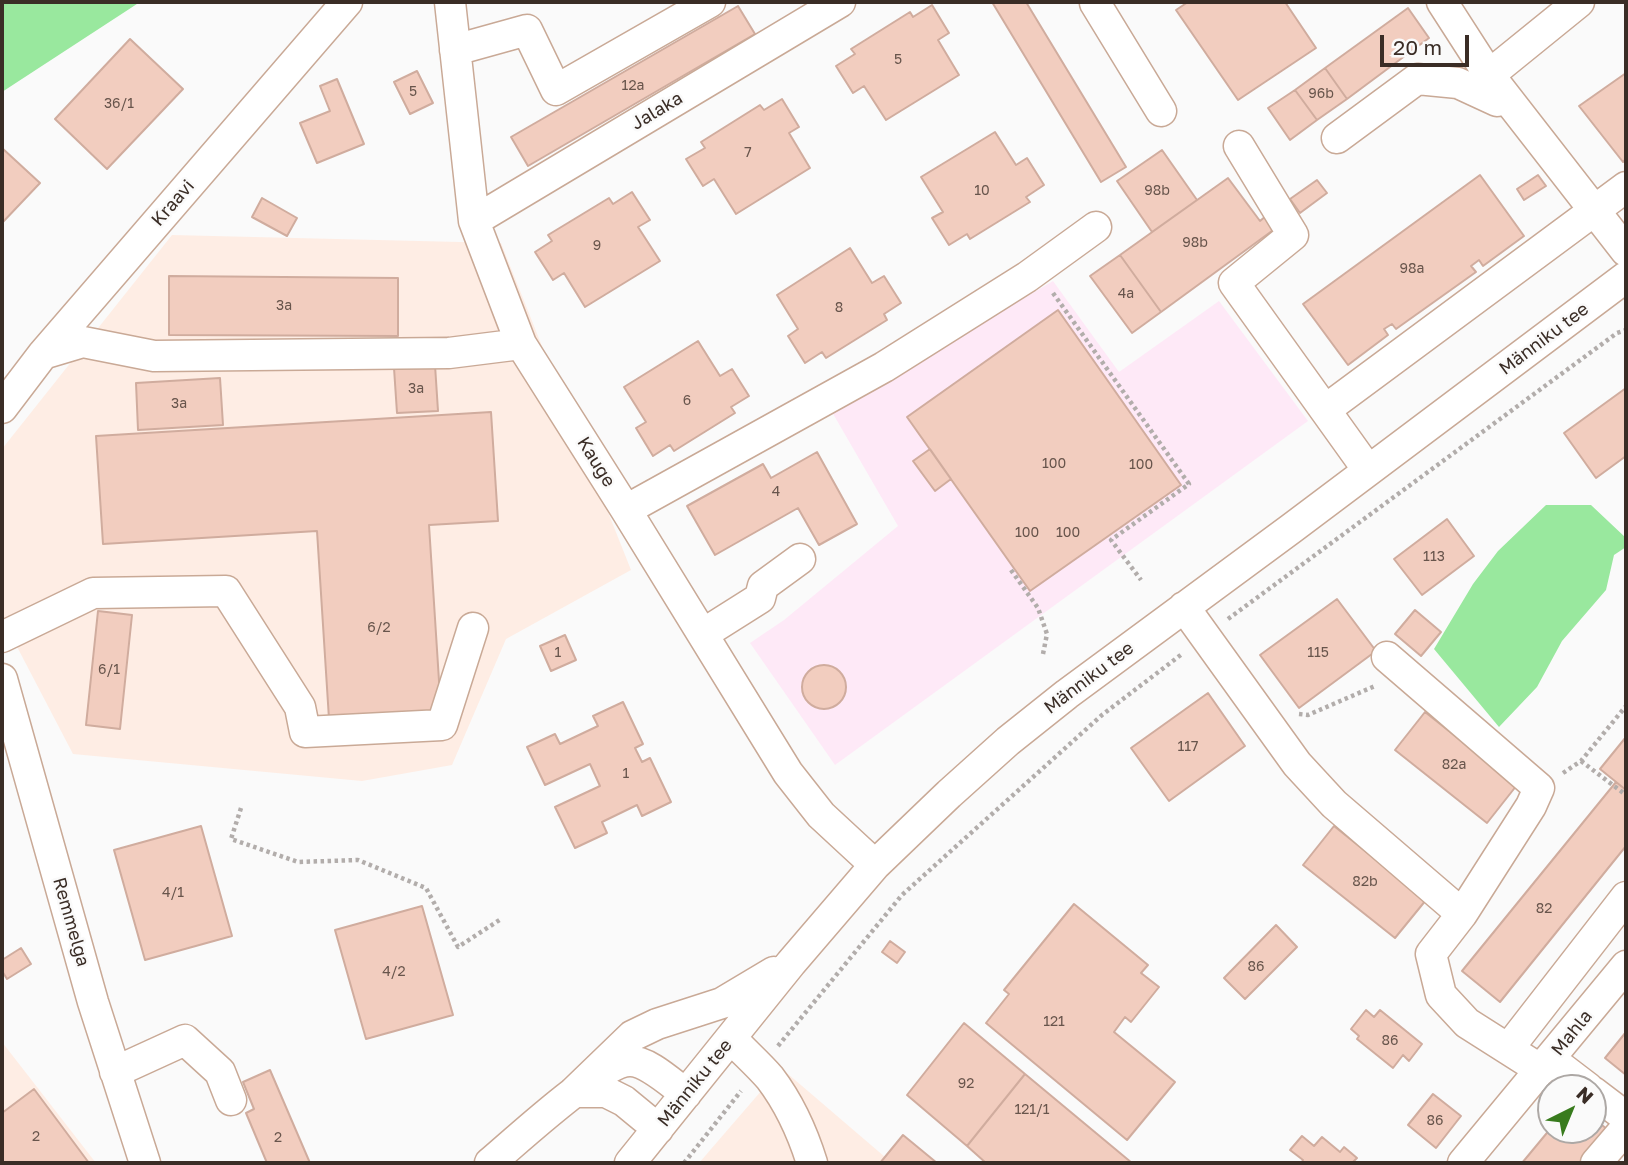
<!DOCTYPE html>
<html>
<head>
<meta charset="utf-8">
<style>
  body { margin:0 }
  #map { position:relative; width:1628px; height:1165px; overflow:hidden; background:#fafafa; font-family:"Golos Text",sans-serif }
  canvas { display:block }
  .frame { position:absolute; inset:0; border:4px solid #3a2d26; pointer-events:none }
  .north { position:absolute; left:1537px; top:1074px; width:70px; height:70px; box-sizing:border-box; background:#fafafa; border:2px solid #ada8a5; border-radius:50%; rotate:43deg; font-size:19px; font-weight:700; line-height:28px; text-align:center; color:#3a2d26 }
  .north::after { content:''; display:block; margin:auto; width:24px; height:32px; background:#387b1d; clip-path:polygon(50% 0,100% 100%,50% 72%,0 100%) }
  .scale { position:absolute; left:1380px; top:35px; width:89px; height:32px; box-sizing:border-box; border:4px solid #3a2d26; border-top:0; padding-left:9px; font-size:21px; line-height:24px; white-space:nowrap; color:#3a2d26; -webkit-text-stroke:5px #fafafa; paint-order:stroke }
</style>
</head>
<body>
<div id="map">
<canvas width="1628" height="1165"></canvas>
<div class="frame"></div>
<div class="north">N</div>
<div class="scale">20 m</div>
</div>
<script>
const c = document.querySelector('canvas').getContext('2d');
c.lineJoin = 'round';
function paint(path, color) { c.fillStyle = color; c.fill(path, 'evenodd'); }
function stroke(path, color, width, dash) { c.strokeStyle = color; c.lineWidth = width; c.lineCap = dash ? 'butt' : 'round'; c.setLineDash(dash || []); c.stroke(path); }
function drawText(font, color, halo, rows, align = 'center') {
  c.font = font + ' "Golos Text",sans-serif'; c.lineWidth = 5; c.setLineDash([]); c.textBaseline = 'middle'; c.strokeStyle = halo; c.fillStyle = color; for (const [text, x, y, turn = 0] of rows) {
    c.save(); c.translate(x, y); c.rotate((+turn || 0) * Math.PI / 180); c.textAlign = isNaN(turn) ? turn : align; if (halo) c.strokeText(text, 0, 0); c.fillText(text, 0, 0); c.restore();
  }
}
paint(new Path2D(`
  M1053,281L1119,372L1219,301L1308,421L835,765L750,643L784,620L898,526L832,412Z`), '#fee9f7');
paint(new Path2D(`
  M172,235L501,243L631,570L506,639L452,765L362,781L73,754L2,618V449Z
  M2,1042L96,1163H2Z
  M781,1068L885,1157L880,1163H699Z`), '#feede4');
paint(new Path2D(`
  M2,2H140L2,92Z
  M1546,505H1591L1626,538V547L1614,555L1606,590L1562,641L1537,687L1499,727L1434,649L1473,584L1498,551Z`), '#99e89e');
const building = new Path2D(`
  M992,2H1026L1126,167L1101,182Z
  M1188,2H1285L1316,48L1238,100L1176,10Z
  M932,5L949,33L938,40L959,75L886,120L864,86L853,93L836,66L855,54L851,49L910,12L913,17Z
  M738,6L755,34L528,166L511,137Z
  M1408,8L1429,38L1347,99L1325,68Z
  M130,39L183,89L107,169L55,119Z
  M1325,68L1347,99L1317,120L1295,90Z
  M417,71L433,103L410,114L394,82Z
  M1626,73V159L1623,162L1579,106Z
  M337,79L364,144L317,163L300,123L330,111L320,86Z
  M1295,90L1317,120L1290,140L1268,108Z
  M782,99L799,127L789,133L810,168L736,214L714,179L703,186L686,159L705,148L701,142L760,105L764,110Z
  M995,132L1016,165L1027,158L1044,185L1026,197L1030,202L970,239L967,234L949,245L932,218L943,212L921,177Z
  M2,148L40,183L2,223Z
  M1162,150L1197,200L1152,232L1117,181Z
  M1480,175L1524,236L1483,266L1479,260L1471,266L1476,272L1396,329L1392,324L1384,329L1388,335L1348,365L1303,304Z
  M1538,175L1546,186L1524,200L1517,189Z
  M1228,178L1260,221L1267,215L1276,228L1161,312L1120,255Z
  M1317,180L1327,193L1300,213L1290,199Z
  M632,192L650,220L638,227L660,261L585,307L564,273L553,280L535,252L552,241L548,235L609,198L613,204Z
  M262,198L297,218L287,236L252,217Z
  M850,248L872,283L884,276L901,303L884,314L887,320L826,358L822,352L805,363L788,336L798,329L777,295Z
  M1120,255L1161,312L1132,333L1090,276Z
  M169,276L398,278V336L169,335Z
  M1058,310L1181,485L1030,591L907,417Z
  M698,341L720,376L732,369L749,396L731,407L735,413L674,451L670,445L653,456L636,428L646,422L624,387Z
  M435,365L438,411L397,413L394,368Z
  M220,378L223,425L138,430L136,383Z
  M1626,388V456L1596,478L1564,433Z
  M491,412L498,521L429,525L441,712L329,719L317,531L103,544L96,436Z
  M930,449L951,479L935,491L913,461Z
  M817,452L857,524L819,545L798,508L715,555L687,506L763,464L771,478Z
  M1447,519L1474,556L1422,595L1394,559Z
  M1337,599L1376,651L1299,708L1260,655Z
  M1415,610L1441,632L1421,656L1395,634Z
  M98,611L132,615L120,729L86,725Z
  M565,635L576,660L551,671L540,646Z
  M802 687a22 22 0 1 1 44 0a22 22 0 1 1-44 0Z
  M1208,693L1245,746L1169,801L1131,748Z
  M623,702L643,744L635,748L642,762L650,758L671,802L642,816L637,805L602,822L607,833L575,848L555,807L600,786L590,764L545,785L527,747L555,734L560,744L598,726L593,716Z
  M1425,712L1517,785L1487,823L1395,750Z
  M1626,737V790L1600,769Z
  M1616,782L1626,790V846L1500,1002L1462,971Z
  M201,826L232,936L145,960L114,850Z
  M1334,826L1426,900L1395,938L1303,865Z
  M1074,904L1148,965L1141,973L1159,987L1131,1022L1125,1017L1114,1032L1175,1082L1127,1140L986,1023L1009,994L1004,990Z
  M422,906L453,1015L366,1039L335,930Z
  M1276,925L1297,947L1245,999L1224,978Z
  M890,941L905,952L897,963L882,952Z
  M21,948L31,964L7,979L2,971V960Z
  M1366,1010L1374,1017L1380,1010L1422,1044L1409,1061L1403,1055L1393,1068L1357,1039L1359,1036L1351,1029Z
  M964,1023L1025,1074L967,1146L907,1095Z
  M1626,1032V1075L1605,1058Z
  M270,1070L310,1163H267L246,1113L254,1109L243,1082Z
  M1025,1074L1132,1163H986L967,1146Z
  M34,1089L89,1163H3L2,1162V1113Z
  M1433,1094L1461,1116L1436,1148L1408,1125Z
  M1593,1118L1612,1133L1588,1163H1522L1551,1128V1130H1593Z
  M903,1135L937,1163H880Z
  M1302,1136L1314,1146L1322,1137L1340,1152L1344,1147L1357,1158L1353,1162L1354,1163H1301L1303,1160L1290,1150Z`);
paint(building, '#f2cdbf');
stroke(building, '#d0ac9e', 2);
const minor = new Path2D(`
  M450,2L474,221L521,344L626,510L788,773L821,815L875,865
  M1097,2L1095,3L1161,111
  M1442,2L1489,75
  M1579,2L1489,75L1626,251
  M455,50L527,30L556,90L710,2
  M1337,138L1417,79L1458,83L1497,101
  M1239,146L1293,235L1234,283L1368,470
  M474,221L840,2
  M43,354L83,342L154,356L449,353L521,344
  M2,408L43,354L347,2
  M1325,410L1626,187
  M626,510L884,367L1027,277L1096,227
  M1184,607L1297,764L1334,804L1462,914L1431,954L1441,995L1467,1023L1541,1070
  M703,634L760,598L763,586L800,559
  M2,637L93,593L226,591L300,707L305,732L442,725L473,628
  M1387,657L1539,788L1531,806L1462,914
  M2,679L93,1002L145,1163
  M731,1038C743,1051 758,1064 770,1078C789,1103 803,1134 812,1163
  M1508,1049L1626,897
  M1550,1059L1588,1088
  M115,1072L185,1040L220,1072L231,1100
  M574,1092L632,1036L657,1024L722,1003L774,972
  M574,1092H606L624,1101L658,1129
  M1593,1092L1626,1117
  M490,1163C515,1142 602,1061 630,1061C648,1061 672,1084 686,1094
  M630,1163L791,963L875,865L949,794L1008,741L1067,694L1292,528L1626,277
  M1463,1163L1626,966
  M1596,1163L1626,1128`);
stroke(minor, '#c9a996', 33);
stroke(new Path2D(`
  M1053,293L1189,484L1111,540L1141,580
  M1011,570L1038,608L1047,634L1043,654
  M1228,619L1617,333L1626,330
  M1299,714L1308,715L1375,686
  M1581,761L1626,795
  M1563,773L1581,761L1626,706
  M241,808L231,839L298,862L358,860L426,888L458,947L501,919
  M778,1046L902,895L1102,715L1182,654
  M684,1163L741,1091`), '#b2adab', 4.5, [3.5, 3.5]);
stroke(minor, '#fff', 30);
drawText('14px', '#68554c', null, [
  ["5",898,60],
  ["12a",633,86],
  ["5",413,92],
  ["96b",1321,94],
  ["36/1",119,104],
  ["7",748,153],
  ["10",982,191],
  ["98b",1157,191],
  ["98b",1195,243],
  ["9",597,246],
  ["98a",1412,269],
  ["4a",1126,294],
  ["3a",284,306],
  ["8",839,308],
  ["3a",416,389],
  ["6",687,401],
  ["3a",179,404],
  ["100",1054,464],
  ["100",1141,465],
  ["4",776,492],
  ["100",1027,533],
  ["100",1068,533],
  ["113",1434,557],
  ["6/2",379,628],
  ["1",558,653],
  ["115",1318,653],
  ["6/1",109,670],
  ["117",1188,747],
  ["82a",1454,765],
  ["1",626,774],
  ["82b",1365,882],
  ["4/1",173,893],
  ["82",1544,909],
  ["86",1256,967],
  ["4/2",394,972],
  ["121",1054,1022],
  ["86",1390,1041],
  ["92",966,1084],
  ["121/1",1032,1110],
  ["86",1435,1121],
  ["2",36,1137],
  ["2",278,1138]
]);
drawText('18px', '#3a2d26', '#fafafa', [
  ["Jalaka",657,111,-31],
  ["Kraavi",173,203,-49],
  ["Männiku tee",1544,339,-37],
  ["Kauge",596,462,58],
  ["Männiku tee",1089,678,-37],
  ["Remmelga",71,922,74],
  ["Mahla",1572,1033,-51],
  ["Männiku tee",695,1083,-51]
]);
</script>
</body>
</html>
